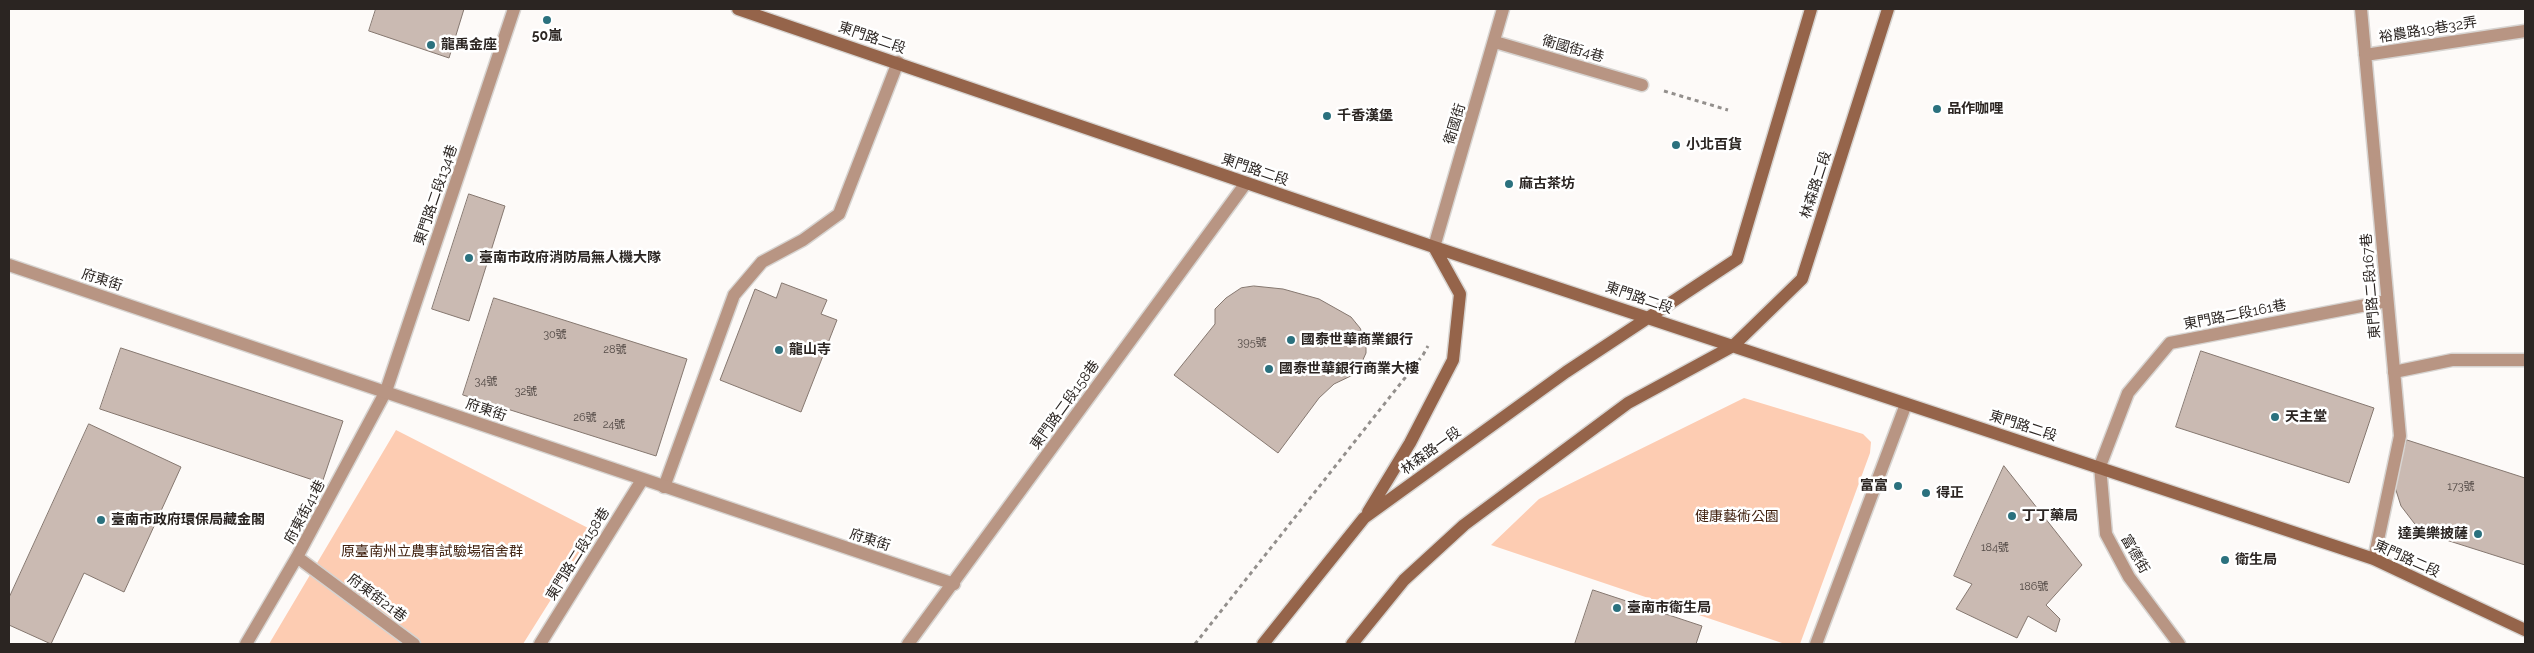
<!DOCTYPE html>
<html>
<head>
<meta charset="utf-8">
<style>
  body { margin:0 }
  #map { position:relative; width:2534px; height:653px; overflow:hidden; background:#fdfaf8; font-family:Raleway,sans-serif }
  canvas { display:block }
  .frame { position:absolute; inset:0; border:10px solid #2b2522; pointer-events:none }
</style>
</head>
<body>
<div id="map">
<canvas width="2534" height="653"></canvas>
<div class="frame"></div>
</div>
<script>
const c = document.querySelector('canvas').getContext('2d');
c.lineJoin = 'round';
function paint(path, color) { c.fillStyle = color; c.fill(path, 'evenodd'); }
function stroke(path, color, width, dash) { c.strokeStyle = color; c.lineWidth = width; c.lineCap = dash ? 'butt' : 'round'; c.setLineDash(dash || []); c.stroke(path); }
function drawText(font, color, halo, rows, align = 'center') {
  c.font = font + ' Raleway,"Noto Sans TC",sans-serif'; c.lineWidth = 5; c.setLineDash([]); c.textBaseline = 'middle'; c.strokeStyle = halo; c.fillStyle = color; for (const [text, x, y, turn = 0] of rows) {
    c.save(); c.translate(x, y); c.rotate((+turn || 0) * Math.PI / 180); c.textAlign = isNaN(turn) ? turn : align; if (halo) c.strokeText(text, 0, 0); c.fillText(text, 0, 0); c.restore();
  }
}
paint(new Path2D(`
  M1744,398L1863,434L1871,442L1870,453L1800,644H1785L1491,545L1539,499Z
  M396,430L594,531L523,644H269Z`), '#fdccb2');
const building = new Path2D(`
  M376,9H464L449,58L369,31Z
  M469,194L505,206L469,321L432,309Z
  M782,283L827,300L821,314L837,320L801,412L720,380L755,289L776,298Z
  M1254,286L1283,289L1319,299L1351,317L1360,328L1366,341V353L1357,373L1334,384L1319,398L1278,453L1174,375L1215,324V309L1226,298L1241,288Z
  M494,298L687,359L656,456L463,395Z
  M121,348L343,421L322,483L100,409Z
  M2201,351L2374,408L2349,483L2176,427Z
  M89,424L181,467L124,592L84,573L51,644L9,625V598Z
  M2407,440L2525,478V565L2421,532L2401,506L2394,484Z
  M2004,466L2082,565L2046,605L2060,619L2056,632L2028,616L2017,638L1956,609L1972,584L1954,576Z
  M1593,590L1702,626L1696,644H1575Z`);
paint(building, '#cabab2');
stroke(building, '#85776f', 1);
const lane = new Path2D(`
  M1495,42L1642,85
  M2394,372L2452,360H2525
  M2100,466L2128,393L2170,343L2387,301
  M664,487L734,295L762,262L803,240L839,214L898,62
  M297,557L414,644
  M246,644L297,557L386,391L514,9
  M540,644L642,480
  M1816,644L1906,404`);
const street = new Path2D(`
  M2361,9L2400,436L2374,559
  M2365,55L2525,31
  M1434,247L1503,9
  M9,265L954,584
  M2100,466L2106,534L2129,577L2179,644
  M908,644L1246,183`);
const secondary = new Path2D(`
  M738,9L1434,247L2374,559L2525,630
  M1368,512L1410,443L1453,360L1460,294L1434,247
  M1263,644L1364,518L1566,372L1737,259L1811,9
  M1352,644L1404,580L1464,525L1628,403L1733,346L1802,279L1888,9`);
stroke(lane, '#d7d4d1', 15);
stroke(street, '#d7d4d1', 15);
stroke(secondary, '#d7d4d1', 15);
stroke(new Path2D(`
  M1664,91L1728,110
  M1195,644L1423,355L1428,346`), '#938f8c', 3, [4, 4]);
stroke(lane, '#b89583', 12);
stroke(street, '#b89583', 12);
stroke(secondary, '#95644a', 12);
for (const [x, y, r, color] of [
  [547,20,5,"#2b717e"],
  [431,45,5,"#2b717e"],
  [1937,109,5,"#2b717e"],
  [1327,116,5,"#2b717e"],
  [1676,145,5,"#2b717e"],
  [1509,184,5,"#2b717e"],
  [469,258,5,"#2b717e"],
  [1291,340,5,"#2b717e"],
  [779,350,5,"#2b717e"],
  [1269,369,5,"#2b717e"],
  [2275,417,5,"#2b717e"],
  [1898,486,5,"#2b717e"],
  [1926,493,5,"#2b717e"],
  [2012,516,5,"#2b717e"],
  [101,520,5,"#2b717e"],
  [2478,534,5,"#2b717e"],
  [2225,560,5,"#2b717e"],
  [1617,608,5,"#2b717e"]
]) { const dot = new Path2D(); dot.arc(x, y, r, 0, 2 * Math.PI); c.fillStyle = color; c.fill(dot); stroke(dot, '#fff', 2); }
drawText('11px', '#534a46', null, [
  ["30號",555,335],
  ["395號",1252,343],
  ["28號",615,350],
  ["34號",486,382],
  ["32號",526,392],
  ["26號",585,418],
  ["24號",614,425],
  ["173號",2461,487],
  ["184號",1995,548],
  ["186號",2034,587]
]);
drawText('14px', '#2b2522', '#fff', [
  ["裕農路19巷32弄",2428,30,-9],
  ["東門路二段",872,38,19],
  ["衛國街4巷",1573,49,16],
  ["衛國街",1455,124,-73],
  ["東門路二段",1255,170,19],
  ["林森路二段",1816,185,-72],
  ["東門路二段134巷",436,195,-71],
  ["府東街",102,280,18],
  ["東門路二段167巷",2371,286,-95],
  ["東門路二段",1639,298,19],
  ["東門路二段161巷",2235,315,-11],
  ["東門路二段158巷",1065,405,-54],
  ["府東街",486,410,19],
  ["東門路二段",2023,426,18],
  ["林森路一段",1431,451,-36],
  ["府東街41巷",305,512,-62],
  ["府東街",870,540,18],
  ["東門路二段158巷",578,554,-58],
  ["富德街",2135,554,60],
  ["東門路二段",2407,559,24],
  ["府東街21巷",377,598,37]
]);
drawText('bold 14px', '#2b2522', '#fff', [
  ["50嵐",547,36,"center"],
  ["龍禹金座",441,45],
  ["品作咖哩",1947,109],
  ["千香漢堡",1337,116],
  ["小北百貨",1686,145],
  ["麻古茶坊",1519,184],
  ["臺南市政府消防局無人機大隊",479,258],
  ["國泰世華商業銀行",1301,340],
  ["龍山寺",789,350],
  ["國泰世華銀行商業大樓",1279,369],
  ["天主堂",2285,417],
  ["富富",1888,486,"right"],
  ["得正",1936,493],
  ["丁丁藥局",2022,516],
  ["臺南市政府環保局藏金閣",111,520],
  ["達美樂披薩",2468,534,"right"],
  ["衛生局",2235,560],
  ["臺南市衛生局",1627,608]
], 'left');
drawText('14px', '#40210f', '#fff', [
  ["健康藝術公園",1737,517],
  ["原臺南州立農事試驗場宿舍群",432,552]
]);
</script>
</body>
</html>
